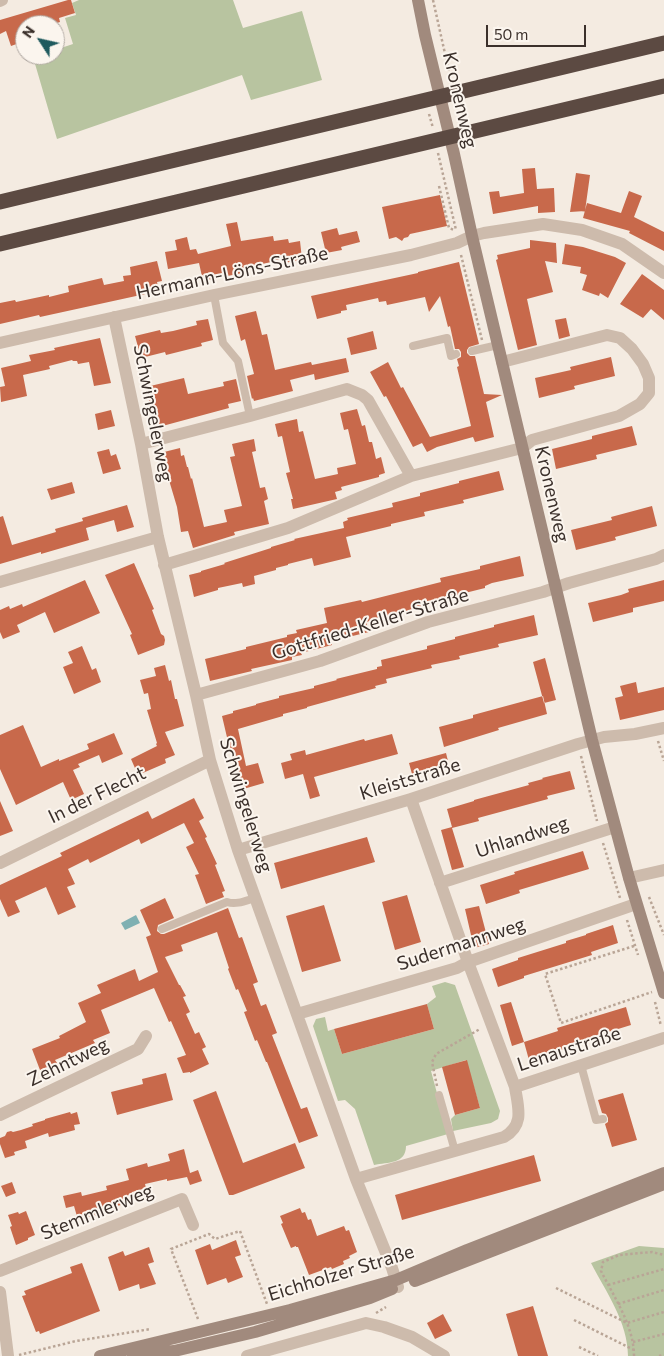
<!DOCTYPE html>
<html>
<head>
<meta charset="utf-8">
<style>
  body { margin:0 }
  #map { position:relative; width:664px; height:1356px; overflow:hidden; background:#f4ebe1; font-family:Commissioner,sans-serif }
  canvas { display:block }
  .north { position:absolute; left:15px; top:15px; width:50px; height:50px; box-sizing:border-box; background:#fbf5ee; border:1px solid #aea6a0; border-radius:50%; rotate:305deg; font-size:14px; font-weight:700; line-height:20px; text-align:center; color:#3b302b }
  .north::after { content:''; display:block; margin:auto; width:18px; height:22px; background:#1f5a5e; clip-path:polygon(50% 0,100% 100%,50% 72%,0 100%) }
  .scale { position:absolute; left:486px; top:25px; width:100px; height:22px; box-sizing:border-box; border:2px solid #3b302b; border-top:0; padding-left:6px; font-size:15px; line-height:18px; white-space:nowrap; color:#3b302b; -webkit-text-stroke:4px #fbf5ee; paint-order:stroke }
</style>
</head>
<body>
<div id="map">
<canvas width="664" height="1356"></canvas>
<div class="north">N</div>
<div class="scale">50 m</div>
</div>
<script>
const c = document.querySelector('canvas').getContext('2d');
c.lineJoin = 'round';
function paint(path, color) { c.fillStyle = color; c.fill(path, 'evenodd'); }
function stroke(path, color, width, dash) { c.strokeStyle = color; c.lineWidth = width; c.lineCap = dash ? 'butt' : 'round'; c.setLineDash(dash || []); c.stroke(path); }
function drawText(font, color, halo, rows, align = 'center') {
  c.font = font + ' Commissioner,sans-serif'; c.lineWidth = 4; c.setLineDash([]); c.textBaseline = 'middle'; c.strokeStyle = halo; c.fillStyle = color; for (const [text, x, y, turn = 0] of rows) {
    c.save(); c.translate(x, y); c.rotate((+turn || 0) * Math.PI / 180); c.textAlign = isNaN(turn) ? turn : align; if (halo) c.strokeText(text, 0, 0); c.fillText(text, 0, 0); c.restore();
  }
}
paint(new Path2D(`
  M79,0H233L243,28L302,11L322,80L251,100L242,75L57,139L33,57L40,55H55V50L73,44L65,18L76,15L72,3Z
  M445,982L455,985L500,1111L498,1119L491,1123L453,1131L451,1119L455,1115L480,1108L466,1060L431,1071L448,1134L406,1146C406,1164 388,1162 374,1165L355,1109L345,1100L338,1101L313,1026L316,1019L325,1017L328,1031L334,1029L342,1054L434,1029L427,1004L436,997L432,986Z
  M639,1246L664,1248V1356H628C628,1322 606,1292 591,1263Z`), '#b8c4a0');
paint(new Path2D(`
  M136,915L140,923L125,930L121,923Z`), '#7fb0b2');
paint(new Path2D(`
  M68,0H71L75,13L59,18L60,22L50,25H25V32L22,33L25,41L11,46L6,31L0,34V20Z
  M535,168L537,189L554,188L555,212L538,213V206L493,214L489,192L499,191L500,197L524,193L522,169Z
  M576,173L590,175L585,211L570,212Z
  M629,191L642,196L634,217L664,232V251L629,233L630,231L583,218L587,203L621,213Z
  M440,195L447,226L410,234L408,237L404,238L402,241L396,237L389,239L382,207Z
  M237,222L241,241L273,236L274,241L288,239L289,243L300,241L302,259L285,263L284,259L241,269L242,273L203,281L199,263L168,269L165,252L177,250L175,240L187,237L190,250L196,249L198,254L231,246L226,224Z
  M337,228L339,235L357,231L360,242L341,247L342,250L326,253L321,232Z
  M530,240L556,243L557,263L545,261L553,292L527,299L537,345L518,350L496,260L498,259L497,255L530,248Z
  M565,244L583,247L615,257L626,263L608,298L600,293L599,296L582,290L587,275L580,273L581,267L562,264Z
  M157,261L162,281L157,282L159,291L40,317L39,315L0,324V303L15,300L16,302L49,295V297L69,292L68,286L102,278L104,285L124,281L123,276L131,275L130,267Z
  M459,262L479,344L469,347L467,350V353L470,356H475L484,394L502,395L486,402L494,437L475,442L473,437L437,447L427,452L422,443L413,447L386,396L384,397L370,372L388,362L401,388L403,387L430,437L471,426L457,367L459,366L457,359L461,357V352L459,349H455L450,326L448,327L440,296L429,312L425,297L387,305L386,301L379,302L378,298L346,305L347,310L341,311V313L317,319L311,296L418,273V272Z
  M642,274L664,290V320L651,309L643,318L620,304Z
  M256,311L262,335L267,334L275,370L311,362L312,365L346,358L349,372L315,380L314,374L290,380L293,391L254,401L253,398L252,399L247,376L254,374L245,339L241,341L235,316Z
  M566,318L570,336L559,339L555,320Z
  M208,319L213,340L201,343L202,346L166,355L165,352L141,358L135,336L160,330L161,333L173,331L197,325L196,321Z
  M373,331L377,349L351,355L347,338Z
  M100,338L111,383L94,386L89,362L78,364L77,361H73L72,360L49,366L50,369L23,375L27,396L1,402L0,387L5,386L1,368L31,361L29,355L55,350L54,348Z
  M611,357L615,376L574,386L575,389L539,398L535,378L571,370L570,367Z
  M184,378L188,394L224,386L223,382L236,379L241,401L228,404L229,408L155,428L146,387Z
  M357,409L362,426L365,425L369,442H372L376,459L381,457L385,473L379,475V477L341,487L342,490L335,492L337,499L293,509L291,499H293L286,473L290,472L282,436L278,437L275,424L297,419L299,432L303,431L315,479L338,474L337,468L356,464L348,429L344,430L340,413Z
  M111,410L115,426L98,430L95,414Z
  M632,426L637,445L596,455L597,459L556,469L552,449L592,439V436Z
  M254,439L256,451L252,452L260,488L265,487L268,499L264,501L269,524L234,532L235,535L193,548L188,531L181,532L177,507L163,460H166L164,452L180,448L181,456L184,455L187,467H188L191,479L192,478L204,527L227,522L224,510L242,506L230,457L235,456L232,444Z
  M109,449L111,456L116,454L121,469L103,474L97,452Z
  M499,471L504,490L463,500L464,503L424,512L425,516L391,524V526L346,537L351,557L314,566L312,558L288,564V565L276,568V570L254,576L255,584L243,587L242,583L218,588V590L194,597L189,575L201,572V571L225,564L224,563L271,548V547L295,540L294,539L344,528L343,522L348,520L347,518L393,507L392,503L420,496V493L459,483V481Z
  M72,482L75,493L51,500L47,489Z
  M127,505L134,527L117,532L114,520L86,528L89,540L41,554V552L0,564V517L3,516L12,545L56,532L55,529L83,521L82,518Z
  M652,506L657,526L615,537L616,540L576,550L571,530L612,520L611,517Z
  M520,556L524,576L492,583L485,586V588L445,598L446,601L366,622L369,632L332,641V645L301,653L302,655L292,657V660L251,669L252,671L210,681L205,659L246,649V647L287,637V635L297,633L296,630L327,623L324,608L361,600L362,602L441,582L440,578L480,569V566Z
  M134,563L154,609L152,610L161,634L164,636L165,640L164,645L138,655L130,635L132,634L105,575Z
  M85,580L100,613L54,633L45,612L17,625L20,632L3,639L0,632V610L9,606L10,609L22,604L23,607Z
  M664,580V601L633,608V612L593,622L588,603L621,595L629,592L628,589Z
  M534,615L538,635L498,644L499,647L459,656L460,659L431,665L432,668L386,679L387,683L375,686L376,688L307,707V708L283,714V716L238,729L246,766L258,763L264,783L240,790L233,763L222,716L233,713V711L256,705V704L279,698V696L314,688V686L337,680L336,679L377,669V667L382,666L381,660L427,649V646L455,639V637L494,627V625Z
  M82,646L92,670L96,668L101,682L74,694L63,667L73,663L68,652Z
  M545,658L556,700L544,703L533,662Z
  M165,665L169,681L171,680L175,699H177L184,726L165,732L175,755L165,759L166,763L138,775L131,759L157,746L156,744L157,743L147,710L151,709L148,693L144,694L140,680L156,676L154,668Z
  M636,682L638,693L664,687V710L620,720L615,698L623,696L620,686Z
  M543,696L547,714L498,728L499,730L444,747L439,727L473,718V715Z
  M23,725L41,767L59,759V761L89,749L87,744L114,733L123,754L102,763L99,755L78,764L80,767L73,770L84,794L71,800L63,782L16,805L0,769V735Z
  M392,734L398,754L314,777L320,796L310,799L303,774L285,779L281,763L292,760L290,754L305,750L306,755L364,739L365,741Z
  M446,753L449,765L412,774L409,763Z
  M570,771L575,789L547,796L548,799L478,818L479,821L452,828L464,867L452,870L441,830L452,827L447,809L474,801V800L529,785L528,783L543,779L542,778Z
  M194,798L204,818L199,821L207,837L205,838L217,864L215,865L225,891L222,892L224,897L206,904L195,875L199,874L186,847L194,843L184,823L141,844L139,839L90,863L88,859L68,869L75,884L67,887L76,907L58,915L46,887L15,901L20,912L8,917L0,899V885L62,856L60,853L148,811L152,819Z
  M0,801L13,831L0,836Z
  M367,837L375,862L281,889L274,863Z
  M583,851L589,869L519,890L520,893L486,904L480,885L515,874L514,872Z
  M407,895L421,942L395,950L382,902Z
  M165,898L174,918L158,925L157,931L161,934H164L228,908L239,938L242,937L258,982L253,984L261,1006L266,1004L277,1033L272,1035L301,1109L307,1107L318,1136L299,1143L267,1062H266L257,1040L255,1041L244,1012L247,1011L238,989L236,990L228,969L229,968L217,932L181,945L183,951L165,957L179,985H180L186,996L183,997L190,1012L186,1014L195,1034L199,1032L206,1047L202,1049L209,1064L190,1073V1072L183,1073L177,1058L186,1055L171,1021L169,1022L154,988L101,1010L110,1033L93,1040L95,1043L55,1060L57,1063L40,1070L32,1049L60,1038L59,1036L86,1022L78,1003L101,993L97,985L135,969L139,981L158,972L146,937L151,935L140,910Z
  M324,905L341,961L302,972L286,916Z
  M479,906L489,944L474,948L465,909Z
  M613,925L618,943L591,952L592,955L524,976V978L498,987L492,969L518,960V958L566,943V941L586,935V934Z
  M511,1002L524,1042L512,1046L500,1005Z
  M427,1004L434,1029L342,1054L334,1029Z
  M626,1007L631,1025L563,1046L564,1049L529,1060L524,1042L558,1031L557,1028Z
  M467,1060L480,1108L455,1115L442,1067Z
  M166,1073L173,1100L117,1115L111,1092L143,1084L142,1079Z
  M216,1091L243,1163L295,1143L305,1168L233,1195H229L193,1100Z
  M623,1093L637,1140L612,1147L605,1124L608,1122V1118L606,1114L602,1113L598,1100Z
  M70,1112L71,1114L77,1112L80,1124L74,1125L75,1130L49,1137L48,1133L25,1141L27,1148L14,1152L15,1155L5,1158L0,1144V1138L5,1136L7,1132L11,1131L13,1132L21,1130L33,1126L32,1124L45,1120V1119Z
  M184,1149L190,1173L198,1170L202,1181L190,1185L187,1177L167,1181V1179L145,1184L146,1188L132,1192V1194L126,1196L128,1203L96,1212L97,1215L78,1220L74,1206L66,1208L63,1196L81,1192L82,1196L107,1190L106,1186L129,1180L126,1169L147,1163L148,1167L170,1161L168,1154Z
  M534,1155L541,1181L402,1220L395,1195Z
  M12,1182L16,1193L6,1197L1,1186Z
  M300,1208L302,1213L305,1212L308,1220L311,1219L317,1236L344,1226L346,1231L349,1230L357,1252L349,1256L350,1258L343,1261L344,1264L332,1269L331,1267L309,1275L298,1247H296V1246L291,1248L281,1224L283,1223L280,1216Z
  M26,1211L35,1235L28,1238V1240L16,1245L10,1227L12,1226L8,1215L18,1212L19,1214Z
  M236,1240L241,1255L235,1257L243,1277L228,1283L226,1278L207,1285L195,1250L210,1244L212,1250Z
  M149,1247L154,1262L148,1264L156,1284L140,1289L139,1284L119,1291L108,1257L123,1251L125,1256Z
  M82,1263L100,1311L40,1334L39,1331L36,1332L22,1296L26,1295L24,1291L72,1273L70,1267Z
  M533,1306L548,1356H518L506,1314Z
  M443,1314L452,1331L435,1339L427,1323Z`), '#c8694b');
stroke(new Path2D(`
  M433,0L450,76
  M429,114L433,128
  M438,153L456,230
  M439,186L449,228L454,230
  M461,255L482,340
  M658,741L664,761
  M581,756L597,821
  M603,843L620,898
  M649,897L664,935
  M627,920L638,955
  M634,946L545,974L561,1023L652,992
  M655,1002L661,1026
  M437,1086L432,1062L436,1054L480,1029
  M608,1285L664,1269
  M556,1288L627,1323L664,1312
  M618,1304L664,1290
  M376,1313L386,1307
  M198,1319L171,1249L209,1234L215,1239L240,1231L267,1304
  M574,1320L634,1350
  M633,1342L664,1334
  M579,1347L598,1356
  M19,1355L76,1341L151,1329
  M634,1356C634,1326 614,1297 601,1271L603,1262L619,1255L652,1252L664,1255
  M659,1356L664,1355`), '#b9a596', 2.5, [2.5, 2.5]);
stroke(new Path2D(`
  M214,295L223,343L238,361L250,416
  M413,346L447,338L451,356L456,354
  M472,351L498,345
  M162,929L227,902C236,905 245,901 255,898
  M581,1065L596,1120L603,1119
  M439,1095L455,1151`), '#cdbbac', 8);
stroke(new Path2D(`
  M0,1L2,0
  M114,317L141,444L158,537L196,695L210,760L238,850L356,1179L392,1268L398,1287
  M0,343L214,295L411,255L457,243L472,236L484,233L543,224L582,230L622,244L664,273
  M141,444L250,416L347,389L362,395L368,400L411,476
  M164,565L288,528L411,476L522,448L532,440L619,416L640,404L649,393V378L643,364L632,349L620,338L607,335L502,362
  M0,582L158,537
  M196,695L320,661L428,622L543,592L569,583L656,559L664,555
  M411,799L468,962L515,1087
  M238,850L411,799L578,744L604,737L635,734L664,728
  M0,863L210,760
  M629,878L664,870
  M440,883L615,827
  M297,1014L457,968L468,962L636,904
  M0,1115L138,1049L146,1036
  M356,1179L504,1137C525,1125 518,1107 515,1087L664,1038
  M0,1271L182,1199L193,1225
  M0,1292L8,1356
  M247,1356L366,1323L384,1327L412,1337L444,1356`), '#cdbbac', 12);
stroke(new Path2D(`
  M418,0L425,35L454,154L472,236L592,740L629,878L664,993
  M415,1281L664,1184
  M133,1355L174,1351L255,1332L370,1298L392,1289
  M100,1356L290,1310L396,1280L467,1250L664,1173`), '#a18a7d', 12);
stroke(new Path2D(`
  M0,202L664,43
  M0,244L664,86`), '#5c4a42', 15);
drawText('19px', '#3b302b', '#fbf5ee', [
  ["Kronenweg",460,100,77],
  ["Hermann-Löns-Straße",232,273,-12],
  ["Schwingelerweg",153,413,79],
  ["Kronenweg",552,494,77],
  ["Gottfried-Keller-Straße",370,624,-17],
  ["Kleiststraße",410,779,-17],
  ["In der Flecht",97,795,-26],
  ["Schwingelerweg",246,805,73],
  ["Uhlandweg",522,837,-18],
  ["Sudermannweg",461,944,-18],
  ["Lenaustraße",569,1049,-18],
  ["Zehntweg",68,1062,-26],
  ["Stemmlerweg",97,1212,-22],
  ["Eichholzer Straße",341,1273,-17]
]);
</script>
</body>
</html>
